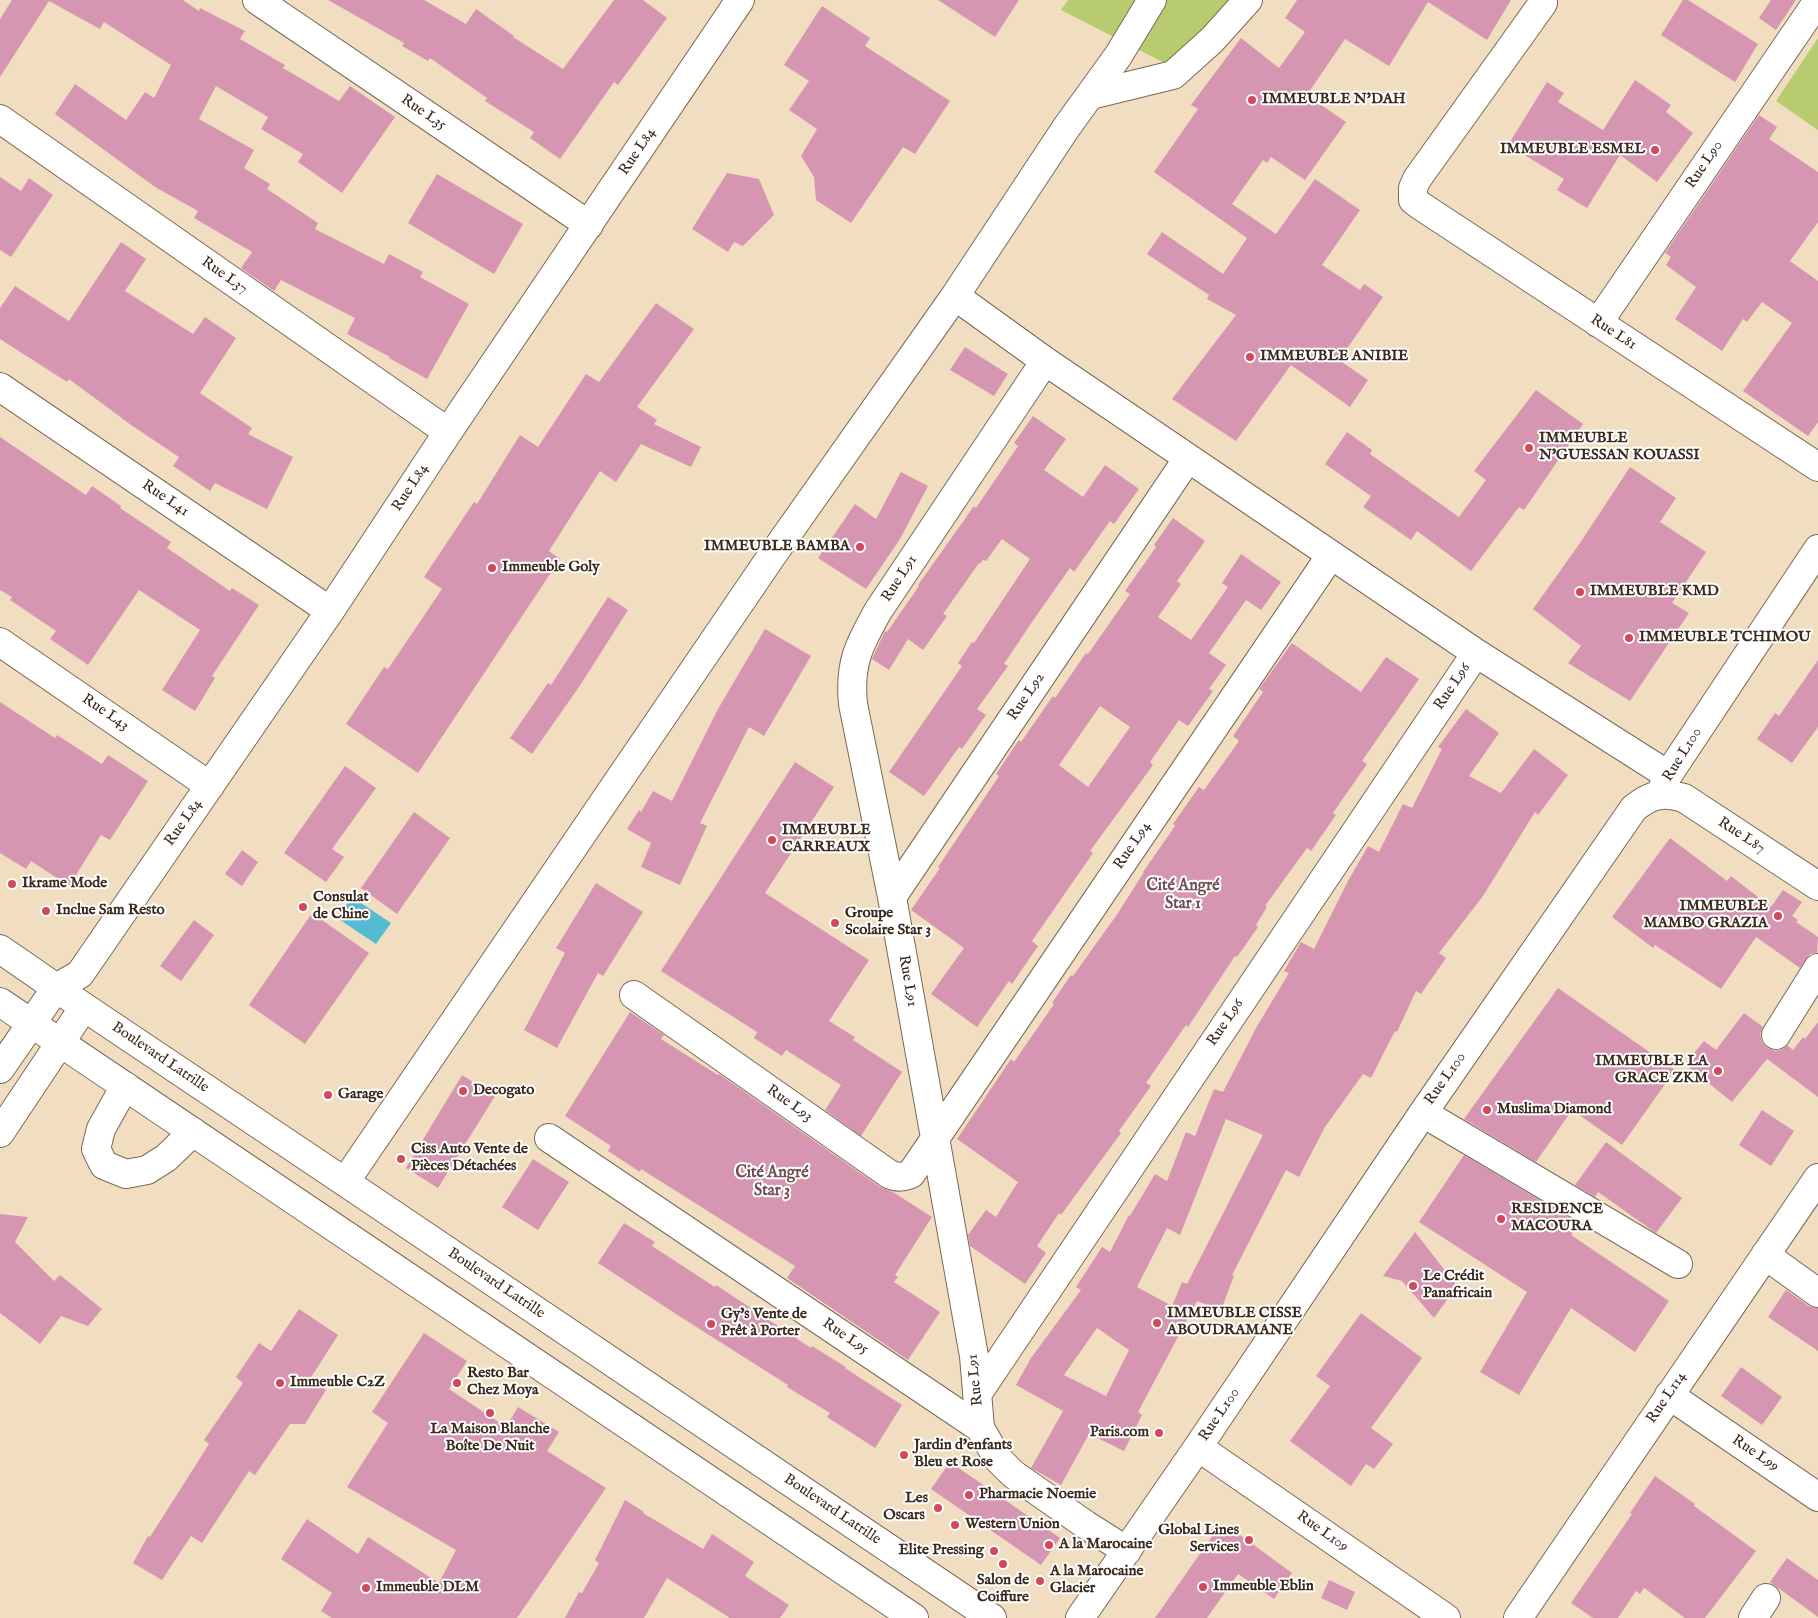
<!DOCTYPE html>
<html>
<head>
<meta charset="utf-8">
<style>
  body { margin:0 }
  canvas { display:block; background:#f1dec0 }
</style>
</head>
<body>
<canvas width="1818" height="1618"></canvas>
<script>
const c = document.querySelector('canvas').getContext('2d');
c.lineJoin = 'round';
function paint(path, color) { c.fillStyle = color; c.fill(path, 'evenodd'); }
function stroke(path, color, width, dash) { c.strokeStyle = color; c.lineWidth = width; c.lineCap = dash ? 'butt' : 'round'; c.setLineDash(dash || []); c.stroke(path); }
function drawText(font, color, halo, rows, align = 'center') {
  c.font = font + ' "IM FELL English",serif'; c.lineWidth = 4; c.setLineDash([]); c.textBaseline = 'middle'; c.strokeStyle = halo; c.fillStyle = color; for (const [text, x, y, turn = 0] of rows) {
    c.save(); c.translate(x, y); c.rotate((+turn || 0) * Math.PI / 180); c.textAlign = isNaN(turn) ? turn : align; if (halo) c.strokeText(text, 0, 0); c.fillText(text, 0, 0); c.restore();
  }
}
paint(new Path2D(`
  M1068,0H1235L1184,73L1061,10Z
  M1818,38V130L1776,101Z`), '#b9cb6f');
paint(new Path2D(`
  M352,897L391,923L376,944L337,918Z`), '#54bbd2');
paint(new Path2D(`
  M12,0H183L199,11L200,8L245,31L240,39L285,65L283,68L339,101L350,86L395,117L342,193L298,162L303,154L261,129L268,117L216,86L199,119L254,150L244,168L270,184L267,189L318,223L315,229L384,264L389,254L423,272L420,277L469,304L427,379L389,358L390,357L347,334L355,318L281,280L274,291L241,268L252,252L194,218L198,211L155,187L55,114L75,84L126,120L145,92L154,98L171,65L104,22L100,29L49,1L0,77V19Z
  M328,0H424L466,24L476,9L514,36L513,37L563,69L614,0H643L667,18L618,85L614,82L560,159L530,138L534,132L485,101L487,98L430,58L428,61L402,46L404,43Z
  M938,0H1019L995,37Z
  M1297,0H1511L1487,40L1428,2L1389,66L1345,39L1309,92L1313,95L1311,98L1346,122L1305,180L1271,157L1267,163L1263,160L1232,204L1276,234L1315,179L1360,210L1322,265L1360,290L1364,284L1383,297L1339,360L1368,380L1350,407L1291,365L1236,441L1172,399L1236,315L1207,299L1209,295L1147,254L1162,232L1223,274L1247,238L1154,172L1198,109L1191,105L1241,38L1279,68L1305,32L1285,18Z
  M1683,0H1688L1758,44L1735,82L1661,35Z
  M1771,0H1796L1776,30L1759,18Z
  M822,6L870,38L865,46L950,101L915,154L903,147L851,223L816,200L814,177L801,156L817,129L789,110L809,81L784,65Z
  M1635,80L1671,105L1666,112L1693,133L1657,182L1620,155L1587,208L1557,190L1564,179L1508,145L1547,82L1564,93L1558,102L1603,130Z
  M1759,115L1777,127L1769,139L1818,172V222L1790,261L1818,281V422L1808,436L1743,391L1792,323L1762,302L1747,322L1743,319L1722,351L1675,319L1696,287L1666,265L1671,257L1665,253Z
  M727,173L759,179L774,215L743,246L734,242L728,252L692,229Z
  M437,174L523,224L494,274L408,223Z
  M0,177L21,191L29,178L53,195L11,257L0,250Z
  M121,242L146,259L125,291L193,334L205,317L236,338L200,393L252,428L248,434L293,457L267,509L215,483L210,491L173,466L179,457L131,425L69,379L67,382L0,339V308L15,286L69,321Z
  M656,303L694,329L637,407L657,420L654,424L701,447L691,467L641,444L616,482L600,471L549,551L560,559L418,773L346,724L384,667L388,669L442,589L424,577L474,502L477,504L520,435L538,447L586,374L599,382Z
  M965,347L1008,374L994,396L950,370Z
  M1536,390L1583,424L1524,510L1519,507L1471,571L1417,531L1411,540L1363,507L1371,496L1325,464L1347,432L1372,450L1370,454L1459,517L1486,480L1474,471Z
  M1033,416L1066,439L1044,470L1083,497L1105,465L1139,489L1114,524L1110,521L1074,572L1070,568L1034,619L1004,664L1008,666L977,709L986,715L962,749L959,747L924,796L889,772L962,666L958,663L972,642L974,643L1030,559L1002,539L986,561L983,560L980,564L979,563L943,614L947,616L923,650L908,639L889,670L872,659L885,631L887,632L919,586L918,585L974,506L976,508L1018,446L1014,443Z
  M0,437L86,495L92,486L121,506L120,508L171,542L167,548L230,591L232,588L259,605L212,676L215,678L195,711L162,690L200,630L139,590L88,665L50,639L56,631L10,600L12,597L0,590Z
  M1630,467L1676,498L1660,522L1706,552L1672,603L1689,613L1630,701L1568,663L1581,646L1533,609L1580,543Z
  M901,472L928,486L900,539L866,589L818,558L855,504L876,519Z
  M1173,518L1205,541L1177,581L1181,584L1158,617L1191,640L1228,587L1222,583L1241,554L1281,582L1261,610L1246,600L1209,653L1226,665L1209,689L1213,691L1188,726L1179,720L1150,762L1153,765L1090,851L1093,853L1032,941L1038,946L1012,984L1009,981L977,1027L931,994L964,948L911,910L940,868L938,867L999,776L996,774L1019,740L1021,742L1053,696L1055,698L1086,653L1088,654L1130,594L1125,591L1156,547L1154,545ZM1100,706L1130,727L1088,787L1059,765Z
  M608,597L628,610L581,684L532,754L510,738L548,683L551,685Z
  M765,629L811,656L764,736L749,727L700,823L707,826L680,885L641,867L651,843L627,829L639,810L641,812L653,791L672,801L718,709Z
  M1292,643L1361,692L1386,657L1419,679L1362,761L1367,764L1333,813L1336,815L1311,851L1307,848L1265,906L1267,907L1256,925L1258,927L1237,957L1235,956L1188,1027L1186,1025L1146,1083L1151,1086L1119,1131L1121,1133L1061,1215L1059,1213L1037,1246L1046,1253L1025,1284L970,1246L968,1235L986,1210L996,1217L1018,1182L957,1139L1011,1059L1014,1062L1054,1004L1052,1003L1071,975L1073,976L1118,913L1144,872H1143L1175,826L1173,824L1199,787L1204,790L1239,741L1233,736L1263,692L1259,689Z
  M1818,660V727L1792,763L1757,739L1775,713L1779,716Z
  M0,702L55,738L57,735L102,764L108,755L148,781L110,840L101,835L69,886L31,861L26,869L0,853Z
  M1466,709L1499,733L1469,776L1501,793L1534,749L1568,775L1538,815L1535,812L1483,896L1439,953L1446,958L1421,994L1416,991L1397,1032L1395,1031L1371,1078L1363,1074L1325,1127L1299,1177L1286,1170L1232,1275L1234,1276L1221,1310L1197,1301L1138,1412L1142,1415L1124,1451L1089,1434L1061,1485L1031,1468L1063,1411L1016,1385L1031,1358L1081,1290L1076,1287L1102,1247L1110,1252L1129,1215L1130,1216L1155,1174L1167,1181L1186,1132L1195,1136L1214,1089L1223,1092L1256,1028L1289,973L1284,971L1301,942L1314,949L1348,881L1368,846L1379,852L1403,804L1412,808L1442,749L1438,747ZM1226,1119L1263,1135L1187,1284L1182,1282L1172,1306L1137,1287L1167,1228L1180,1235ZM1097,1328L1129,1350L1106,1396L1064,1375Z
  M795,762L834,787L765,893L869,960L829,1021L855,1037L853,1040L902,1072L861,1136L825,1110L841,1085L786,1050L782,1056L754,1038L757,1032L661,971Z
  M345,766L376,788L332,849L344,857L326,882L284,853Z
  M414,812L450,838L397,914L361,888Z
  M1670,838L1727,881L1731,876L1771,907L1783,890L1802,902L1792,916L1798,920L1796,922L1818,937L1817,953L1810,954L1800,968L1756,937L1721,989L1655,945L1653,948L1612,917Z
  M242,850L258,862L242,886L225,874Z
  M596,883L643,912L603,976L598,973L557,1048L524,1030L565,953L556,948Z
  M312,913L369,953L305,1044L249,1005Z
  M194,920L214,935L181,981L160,966Z
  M1558,988L1675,1070L1622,1145L1572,1110L1536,1162L1464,1119Z
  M630,1012L664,1035L661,1039L718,1075L719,1074L880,1187L893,1192L932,1217L895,1275L898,1277L894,1282L940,1312L908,1360L787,1278L795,1266L641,1169L640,1172L608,1151L611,1146L565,1116Z
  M1744,1013L1763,1027L1760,1034L1762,1042L1767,1048L1775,1051L1783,1049L1787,1045L1793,1050L1803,1037L1805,1039L1818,1022V1097L1767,1059L1732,1102L1685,1064L1704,1041L1716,1050Z
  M462,1075L495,1096L438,1188L406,1168Z
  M1762,1110L1794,1131L1771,1166L1739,1145Z
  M1606,1142L1682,1198L1656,1233L1598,1192L1595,1197L1575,1185Z
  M1464,1155L1578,1223L1571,1235L1669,1301L1635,1352L1571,1308L1519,1395L1480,1372L1527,1292L1419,1222Z
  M533,1159L569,1182L538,1230L502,1207Z
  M0,1214L28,1217L15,1242L54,1281L60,1275L102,1309L88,1326L61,1316L40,1344L0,1313Z
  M624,1223L655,1242L652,1246L715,1287L716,1285L811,1348L812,1346L846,1367L845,1368L902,1405L875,1448L827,1417L830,1413L787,1387L788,1385L679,1316L598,1263Z
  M1415,1232L1457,1286L1434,1318L1402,1281L1383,1276Z
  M1786,1290L1809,1306L1818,1308V1351L1768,1317Z
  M299,1309L338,1335L310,1379L326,1390L305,1424H290L255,1475L249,1471L202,1543L191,1536L162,1580L133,1563L148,1536L150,1537L209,1444L204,1440L243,1383L236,1377L259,1343L271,1351Z
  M1361,1313L1422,1358L1371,1428L1393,1444L1374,1469L1366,1464L1351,1486L1290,1441L1330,1386L1316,1376Z
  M424,1333L467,1361L449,1389L506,1427L518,1407L559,1432L547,1451L606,1488L517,1618H332L321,1611L332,1593L281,1559L307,1519L358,1554L368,1537L439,1583L456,1550L347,1487L388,1423L372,1412Z
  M1741,1367L1782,1397L1762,1425L1721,1396Z
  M950,1462L1060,1538L1041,1565L931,1489Z
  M1655,1476L1695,1504L1694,1506L1756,1551L1705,1618H1685L1644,1588L1640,1594L1636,1591L1618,1618H1593L1571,1603L1632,1514L1630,1513Z
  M625,1500L644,1512L643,1513L703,1549L712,1534L754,1562L745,1576L789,1605L780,1618H730L667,1578L644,1618H565L579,1592L582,1593L599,1563L595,1560Z
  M1236,1532L1292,1573L1274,1599L1238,1574L1207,1618H1155L1213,1535Z
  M1787,1558L1818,1580V1617L1770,1582Z
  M1329,1580L1355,1592L1347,1610L1321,1598Z`), '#d696b1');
const minor = new Path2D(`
  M257,0L589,225
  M1543,3L1417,179L1413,188V200L1421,206L1818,467
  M1091,95L1173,75L1212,40L1248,0
  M0,119L448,432
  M955,296L1045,361L1476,653L1668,775
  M1598,323L1813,8
  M0,387L330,611
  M0,642L210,786
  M1661,792L1668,775L1818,549
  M892,897L1188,458
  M56,988L80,974L330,611L448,432L740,0
  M634,995L889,1174C898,1178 903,1177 911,1174L1331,555
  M1776,1035L1818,968
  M125,1086L101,1129L96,1149L104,1165L126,1174L147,1170L166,1158L193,1132
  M1423,1113L1678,1264
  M549,1138L980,1428L998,1459L1013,1474L1086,1525L1127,1551
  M345,1182L771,557L955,296L1066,128L1118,56L1152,0
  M1765,1255L1818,1293
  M978,1393L1476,653
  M1669,1395L1818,1497
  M980,1428L974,1356L892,897L853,704C849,663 859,645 878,611L1045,361
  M1198,1447L1446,1618
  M1080,1618L1198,1447L1423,1113L1634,808C1652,794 1662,792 1684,798L1818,886
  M1518,1618L1818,1178
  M1753,1618L1766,1598`);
const major = new Path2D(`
  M0,949L84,1007L345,1182L992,1618
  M0,1002L914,1618
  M0,1069L56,988
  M0,1133L84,1007`);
stroke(minor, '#7b6957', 30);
stroke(major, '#7b6957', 30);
stroke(minor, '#fff', 28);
stroke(major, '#fff', 28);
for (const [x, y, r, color] of [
  [1252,100,5,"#d1495b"],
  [1655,150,5,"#d1495b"],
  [1250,357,5,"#d1495b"],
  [1529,448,5,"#d1495b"],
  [860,547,5,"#d1495b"],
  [492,568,5,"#d1495b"],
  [1580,592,5,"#d1495b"],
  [1629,638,5,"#d1495b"],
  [772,840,5,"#d1495b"],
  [12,884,5,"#d1495b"],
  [303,907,5,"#d1495b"],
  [46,911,5,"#d1495b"],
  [1778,916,5,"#d1495b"],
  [835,923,5,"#d1495b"],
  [1718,1071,5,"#d1495b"],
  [463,1091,5,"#d1495b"],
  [328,1095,5,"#d1495b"],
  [1487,1110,5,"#d1495b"],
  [401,1159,5,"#d1495b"],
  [1501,1219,5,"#d1495b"],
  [1413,1286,5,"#d1495b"],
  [1157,1323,5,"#d1495b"],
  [711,1324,5,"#d1495b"],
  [280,1383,5,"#d1495b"],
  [457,1383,5,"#d1495b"],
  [490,1413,5,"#d1495b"],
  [1159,1433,5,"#d1495b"],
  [904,1455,5,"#d1495b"],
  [969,1495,5,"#d1495b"],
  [938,1508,5,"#d1495b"],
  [955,1525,5,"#d1495b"],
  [1249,1540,5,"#d1495b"],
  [1049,1545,5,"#d1495b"],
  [994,1551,5,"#d1495b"],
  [1003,1564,5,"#d1495b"],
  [1040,1581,5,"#d1495b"],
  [1203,1587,5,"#d1495b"],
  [366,1588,5,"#d1495b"]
]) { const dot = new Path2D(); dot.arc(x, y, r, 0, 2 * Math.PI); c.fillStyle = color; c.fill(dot); stroke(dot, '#fff', 2); }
drawText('bold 15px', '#3b2a1e', '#fff', [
  ["IMMEUBLE N'DAH",1262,100],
  ["IMMEUBLE ESMEL",1645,150,"right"],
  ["IMMEUBLE ANIBIE",1260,357],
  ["IMMEUBLE",1539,439],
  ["N'GUESSAN KOUASSI",1539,456],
  ["IMMEUBLE BAMBA",850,547,"right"],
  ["Immeuble Goly",502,568],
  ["IMMEUBLE KMD",1590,592],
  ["IMMEUBLE TCHIMOU",1639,638],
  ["IMMEUBLE",782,831],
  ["CARREAUX",782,848],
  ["Ikrame Mode",22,884],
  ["Consulat",313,898],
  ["de Chine",313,915],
  ["IMMEUBLE",1768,907,"right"],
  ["MAMBO GRAZIA",1768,924,"right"],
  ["Inclue Sam Resto",56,911],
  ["Groupe",845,914],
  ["Scolaire Star 3",845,931],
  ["IMMEUBLE LA",1708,1062,"right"],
  ["GRACE ZKM",1708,1079,"right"],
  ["Decogato",473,1091],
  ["Garage",338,1095],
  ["Muslima Diamond",1497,1110],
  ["Ciss Auto Vente de",411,1150],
  ["Pièces Détachées",411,1167],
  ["RESIDENCE",1511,1210],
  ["MACOURA",1511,1227],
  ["Le Crédit",1423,1277],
  ["Panafricain",1423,1294],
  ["IMMEUBLE CISSE",1167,1314],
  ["ABOUDRAMANE",1167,1331],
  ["Gy's Vente de",721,1315],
  ["Prêt à Porter",721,1332],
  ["Resto Bar",467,1374],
  ["Chez Moya",467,1391],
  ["Immeuble C2Z",290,1383],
  ["La Maison Blanche",490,1430,"center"],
  ["Boîte De Nuit",490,1447,"center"],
  ["Paris.com",1149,1433,"right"],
  ["Jardin d'enfants",914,1446],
  ["Bleu et Rose",914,1463],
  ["Pharmacie Noemie",979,1495],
  ["Les",928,1499,"right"],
  ["Oscars ‌",928,1516,"right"],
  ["Western Union",965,1525],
  ["Global Lines",1239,1531,"right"],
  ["Services",1239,1548,"right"],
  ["A la Marocaine",1059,1545],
  ["Elite Pressing",984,1551,"right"],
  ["A la Marocaine",1050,1572],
  ["Glacier",1050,1589],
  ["Salon de",1003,1581,"center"],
  ["Coiffure",1003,1598,"center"],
  ["Immeuble Eblin",1213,1587],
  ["Immeuble DLM",376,1588]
], 'left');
drawText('15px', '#3b2a1e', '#fff', [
  ["Rue L35",423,113,34],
  ["Rue L84",638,152,-56],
  ["Rue L90",1705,165,-56],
  ["Rue L37",224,276,35],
  ["Rue L81",1613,333,33],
  ["Rue L84",411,488,-57],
  ["Rue L41",165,499,34],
  ["Rue L91",900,579,-57],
  ["Rue L96",1453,687,-56],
  ["Rue L92",1027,697,-56],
  ["Rue L43",105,713,34],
  ["Rue L100",1683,755,-58],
  ["Rue L84",184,823,-55],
  ["Rue L87",1741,836,33],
  ["Rue L94",1133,846,-56],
  ["Rue L91",907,981,80],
  ["Rue L96",1226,1023,-56],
  ["Boulevard Latrille",160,1058,34],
  ["Rue L100",1446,1079,-55],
  ["Rue L93",789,1104,35],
  ["Boulevard Latrille",496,1284,34],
  ["Rue L95",845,1337,34],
  ["Rue L91",976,1380,-96],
  ["Rue L114",1667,1398,-56],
  ["Rue L100",1220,1415,-56],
  ["Rue L99",1755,1454,34],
  ["Boulevard Latrille",832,1510,34],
  ["Rue L109",1322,1532,35]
]);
drawText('bold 16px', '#715051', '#fff', [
  ["Cité Angré",1183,887],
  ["Star 1",1183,905],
  ["Cité Angré",772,1174],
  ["Star 3",772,1192]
]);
</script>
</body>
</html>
